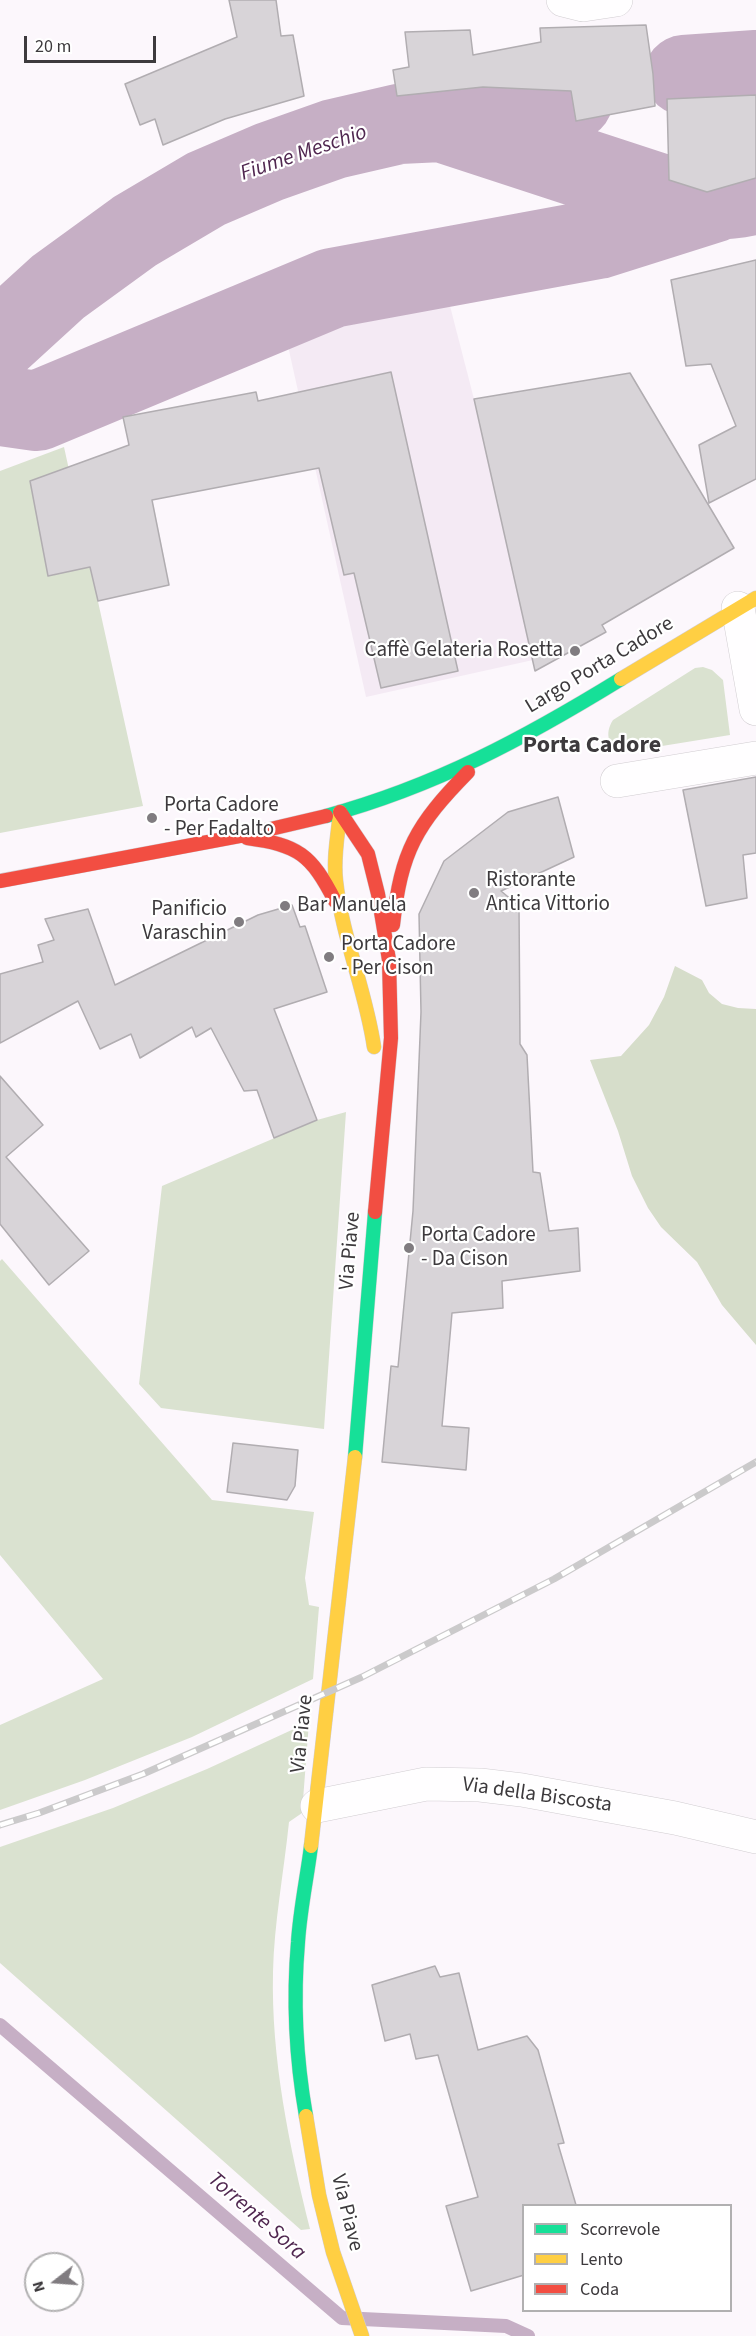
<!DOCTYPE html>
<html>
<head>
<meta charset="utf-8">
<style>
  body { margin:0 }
  #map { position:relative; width:756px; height:2336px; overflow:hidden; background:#fcf7fc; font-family:"Source Sans 3",sans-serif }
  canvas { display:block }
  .legend { position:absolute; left:522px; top:2204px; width:210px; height:108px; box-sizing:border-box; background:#fff; border:2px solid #b1b0b1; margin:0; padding:8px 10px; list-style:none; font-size:18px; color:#3d3a3d }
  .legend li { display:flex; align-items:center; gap:12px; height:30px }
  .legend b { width:30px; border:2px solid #b1b0b1 }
  .north { position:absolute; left:24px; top:2252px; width:60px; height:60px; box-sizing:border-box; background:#fff; border:2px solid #b1b0b1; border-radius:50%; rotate:253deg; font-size:16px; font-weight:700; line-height:24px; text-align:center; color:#3d3a3d }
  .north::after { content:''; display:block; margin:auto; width:21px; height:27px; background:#807c80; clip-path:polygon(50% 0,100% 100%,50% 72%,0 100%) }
  .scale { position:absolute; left:24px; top:36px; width:132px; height:27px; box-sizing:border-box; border:3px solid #3d3a3d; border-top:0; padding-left:8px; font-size:18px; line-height:21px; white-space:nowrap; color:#3d3a3d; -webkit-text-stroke:4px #fff; paint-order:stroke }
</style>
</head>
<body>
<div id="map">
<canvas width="756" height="2336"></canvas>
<ul class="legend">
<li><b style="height:8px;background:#16e098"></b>Scorrevole</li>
<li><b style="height:8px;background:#ffcf43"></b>Lento</li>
<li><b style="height:8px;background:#f24e42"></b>Coda</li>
</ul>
<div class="north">N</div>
<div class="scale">20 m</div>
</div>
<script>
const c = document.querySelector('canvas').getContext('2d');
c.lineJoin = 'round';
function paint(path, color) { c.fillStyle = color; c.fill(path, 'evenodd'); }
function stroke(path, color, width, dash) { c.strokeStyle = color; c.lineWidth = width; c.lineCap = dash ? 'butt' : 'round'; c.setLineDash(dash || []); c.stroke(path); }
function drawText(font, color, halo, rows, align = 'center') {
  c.font = font + ' "Source Sans 3",sans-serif'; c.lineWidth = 4.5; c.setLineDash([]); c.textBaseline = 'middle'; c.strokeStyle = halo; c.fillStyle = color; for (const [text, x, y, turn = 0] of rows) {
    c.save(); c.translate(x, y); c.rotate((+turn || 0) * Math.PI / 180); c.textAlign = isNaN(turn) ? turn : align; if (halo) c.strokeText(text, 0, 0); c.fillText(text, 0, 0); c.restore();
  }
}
paint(new Path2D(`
  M450,306L474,399L533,660L366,697L286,337Z`), '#f4eaf4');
paint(new Path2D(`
  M64,447L143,806L0,833V471Z
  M703,667L712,670L723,680L730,735L625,752C608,748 604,734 613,720L695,668Z
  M346,1112L324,1429L161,1408L139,1384L162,1186L317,1120Z
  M2,1259L212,1500L314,1512L305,1578L309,1605L319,1607L313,1679L192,1737L85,1780L0,1810V1725L103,1679L0,1555V1261Z
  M309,1722L302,1813L289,1822C284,1871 274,1924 273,1972C271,2058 289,2145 310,2229L301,2230L0,1963V1847L113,1808L207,1769Z`), '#dae2d0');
paint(new Path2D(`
  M675,966L702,980L709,993L722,1004L738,1008L756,1009V1345L722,1305L697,1262L661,1227L648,1208L632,1176L618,1131L590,1060L621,1056L649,1025L664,997Z`), '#d6ddca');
stroke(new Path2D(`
  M0,2025L342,2318L506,2326L528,2336`), '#c6afc5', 14);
stroke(new Path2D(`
  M684,75L756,70
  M449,121L573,100
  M0,340L58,287L135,231L206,189L269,162L334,139L399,124L441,122L658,193C691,200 723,203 756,194
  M0,406L37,411L332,288L598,239L715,202`), '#c6afc5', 80);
const building = new Path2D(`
  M229,0H276L281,36L293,35L304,96L225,119L163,145L155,119L140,125L125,84L237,37Z
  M646,25L653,74L655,106L576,121L571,91L483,87L397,96L393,70L409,67L405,32L470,30L473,55L541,42L540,28Z
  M756,95V178L707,192L669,180L667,99Z
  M756,260V479L709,503L699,445L736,426L711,364L686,366L671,280Z
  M391,372L458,671L381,688L354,573L344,575L319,468L152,500L169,585L98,601L90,567L48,576L30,481L129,445L123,417L256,392L258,401Z
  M630,373L734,548L602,625L606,632L535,671L474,399Z
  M756,777V853L743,855L747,898L706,906L683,790Z
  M558,797L574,857L501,891L519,906L520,1044L527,1055L533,1172L540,1173L549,1231L578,1228L580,1271L502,1281L503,1308L452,1313L442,1426L469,1428L466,1470L382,1462L391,1366L398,1367L413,1211L421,1012L419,914L444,861L508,812Z
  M292,905L300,927L305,926L327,992L274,1009L317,1120L274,1138L257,1090L244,1091L211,1028L196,1037L192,1027L140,1058L131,1034L100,1049L78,1001L0,1043V974L43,962L38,945L54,940L45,919L88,909L115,985L258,915Z
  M0,1076L43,1125L6,1157L89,1251L49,1285L0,1224Z
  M233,1443L298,1450L295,1486L287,1500L227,1492Z
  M435,1966L440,1977L459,1973L478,2050L527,2036L538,2050L564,2143L558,2144L576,2205H524V2275L471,2291L446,2206L478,2197L438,2055L416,2059L410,2034L385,2041L372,1985Z`);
paint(building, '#d8d4d8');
stroke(building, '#b1adb1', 1.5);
const street = new Path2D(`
  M563,0L583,5L616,0
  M738,608L756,709
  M617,781L756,758
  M317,1806L426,1784L480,1785L522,1790L675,1818L756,1837`);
const fast = new Path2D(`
  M326,816C436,786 525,738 621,679
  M355,1457L375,1212
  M306,2116C296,2059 293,2000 298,1942C300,1910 307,1878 311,1846`);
const slow = new Path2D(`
  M621,679L756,598
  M340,812C338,835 333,858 336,881C342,937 366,991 374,1047
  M311,1846L355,1457
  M306,2116L319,2195L333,2252L362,2336`);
const jam = new Path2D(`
  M340,812L368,854L378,894L389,960L391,1038L375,1212
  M247,838C298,845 311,854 335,901
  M0,881L245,835L326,816
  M393,925C401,851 416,825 468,772`);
stroke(street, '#d1cdd1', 34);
stroke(fast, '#d1cdd1', 15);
stroke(slow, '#d1cdd1', 15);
stroke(jam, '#d1cdd1', 15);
stroke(street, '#fffeff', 33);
stroke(fast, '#16e098', 14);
stroke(slow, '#ffcf43', 14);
stroke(jam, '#f24e42', 14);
const rail = new Path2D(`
  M0,1825L39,1813L143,1774L362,1677L554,1579L756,1462`);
stroke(rail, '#cbcacb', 7);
stroke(rail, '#fff', 4.5, [14]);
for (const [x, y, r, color] of [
  [575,651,6,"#807c80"],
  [152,818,6,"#807c80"],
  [474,893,6,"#807c80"],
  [285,906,6,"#807c80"],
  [239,922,6,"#807c80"],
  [329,957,6,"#807c80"],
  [409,1248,6,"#807c80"]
]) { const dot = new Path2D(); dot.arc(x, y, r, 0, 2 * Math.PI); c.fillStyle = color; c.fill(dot); stroke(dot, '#fff', 2); }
drawText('21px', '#3d3a3d', '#fff', [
  ["Caffè Gelateria Rosetta",563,651,"right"],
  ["Porta Cadore",164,806],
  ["- Per Fadalto",164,830],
  ["Ristorante",486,881],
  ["Antica Vittorio",486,905],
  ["Bar Manuela",297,906],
  ["Panificio",227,910,"right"],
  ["Varaschin",227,934,"right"],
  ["Porta Cadore",341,945],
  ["- Per Cison",341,969],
  ["Porta Cadore",421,1236],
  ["- Da Cison",421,1260]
], 'left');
drawText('21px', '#3d3a3d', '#fff', [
  ["Largo Porta Cadore",600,666,-31],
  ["Via Piave",351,1251,-85],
  ["Via Piave",303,1734,-84],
  ["Via della Biscosta",537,1796,8],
  ["Via Piave",346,2213,76]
]);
drawText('italic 22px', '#502750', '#fff', [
  ["Fiume Meschio",304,154,-19],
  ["Torrente Sora",256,2217,41]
]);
drawText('bold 24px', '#3d3a3d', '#fff', [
  ["Porta Cadore",592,747]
]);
</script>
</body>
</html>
